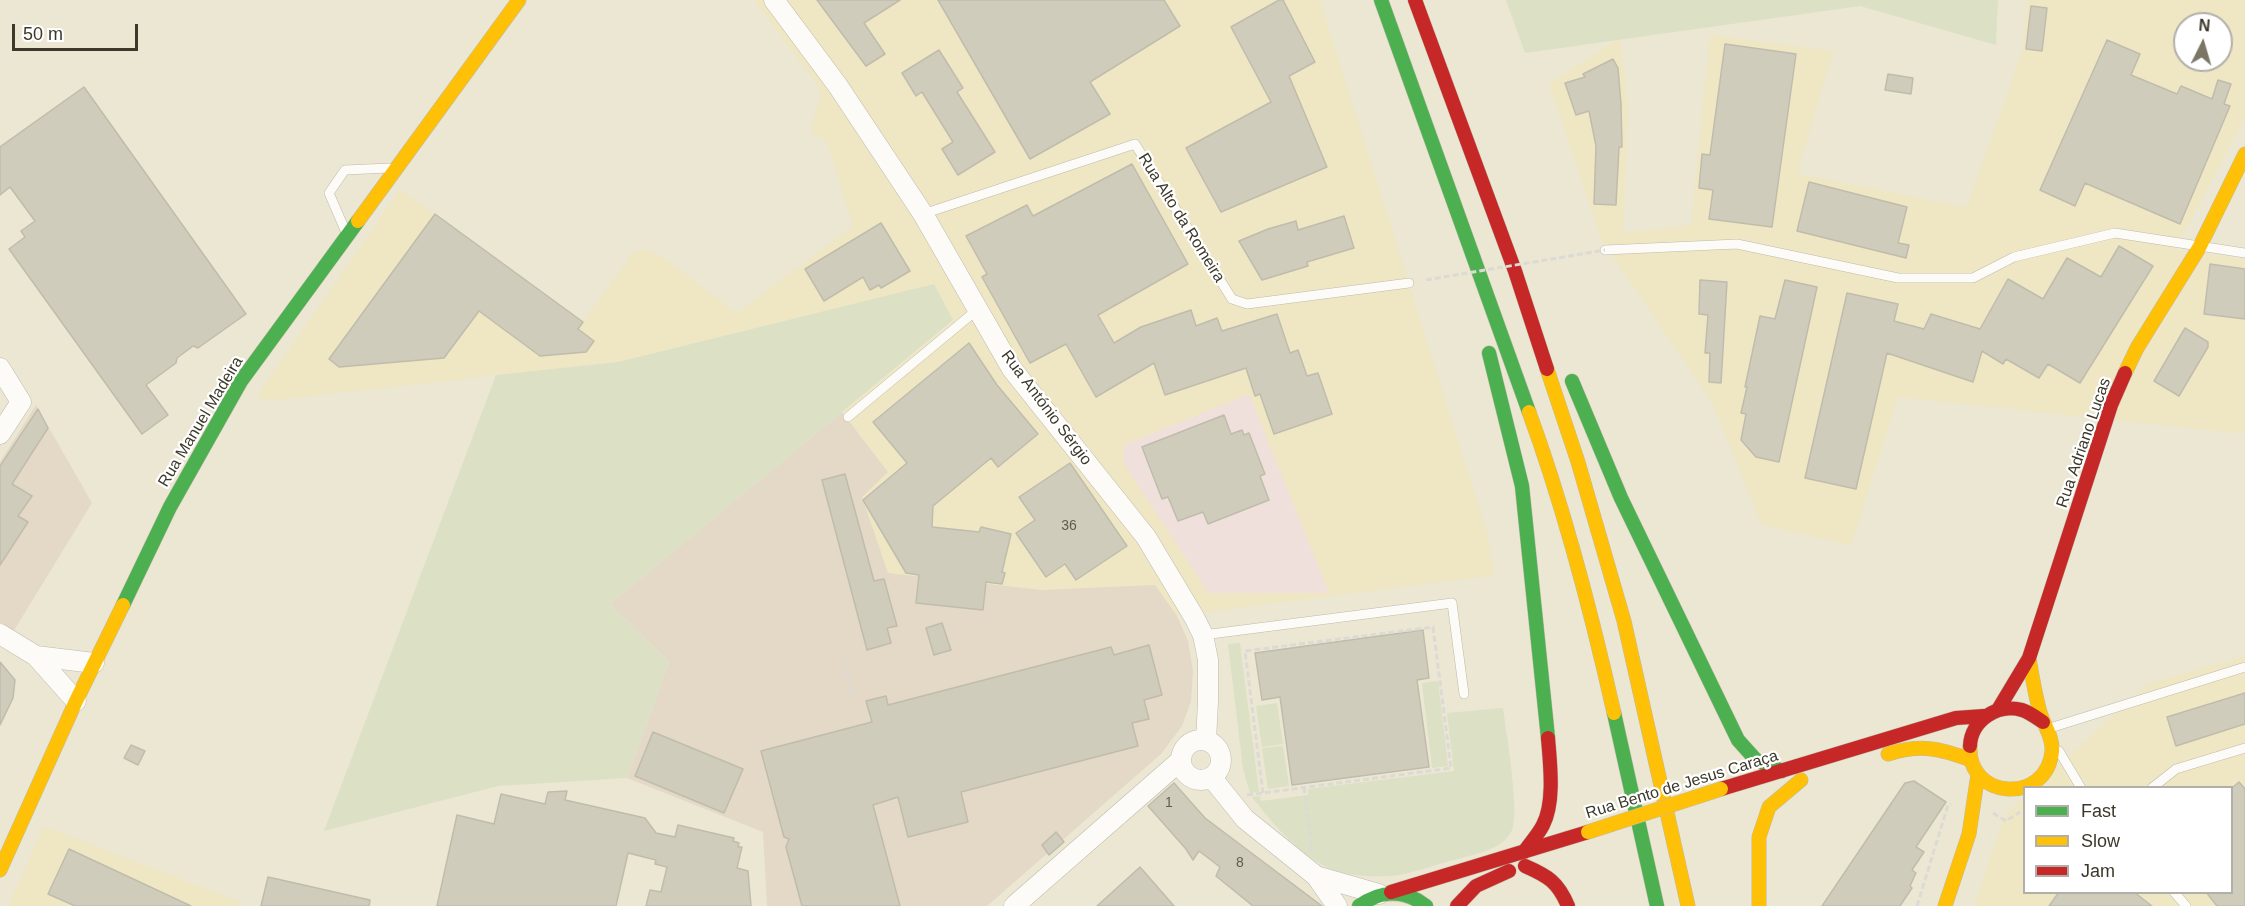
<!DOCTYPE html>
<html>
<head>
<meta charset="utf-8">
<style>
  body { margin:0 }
  #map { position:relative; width:2245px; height:906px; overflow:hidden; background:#ece7d2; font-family:Arial,sans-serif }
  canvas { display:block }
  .legend { position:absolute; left:2023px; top:786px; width:210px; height:108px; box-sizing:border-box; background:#fff; border:2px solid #b1afaa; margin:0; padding:8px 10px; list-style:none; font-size:18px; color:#3c382a }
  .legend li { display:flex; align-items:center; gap:12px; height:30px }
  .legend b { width:30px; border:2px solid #b1afaa }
  .north { position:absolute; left:2173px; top:12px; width:60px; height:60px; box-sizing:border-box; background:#fff; border:2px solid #b1afaa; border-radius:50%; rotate:5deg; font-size:16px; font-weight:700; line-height:24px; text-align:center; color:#3c382a }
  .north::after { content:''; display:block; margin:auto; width:21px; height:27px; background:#7a7565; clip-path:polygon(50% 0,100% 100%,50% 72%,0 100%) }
  .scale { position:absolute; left:12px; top:24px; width:126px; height:27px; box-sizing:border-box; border:3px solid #3c382a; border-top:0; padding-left:8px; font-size:18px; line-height:21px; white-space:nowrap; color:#3c382a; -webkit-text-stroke:4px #fff; paint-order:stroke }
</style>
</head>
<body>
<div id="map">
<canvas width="2245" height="906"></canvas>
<ul class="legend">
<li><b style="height:8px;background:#4caf50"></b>Fast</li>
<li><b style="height:8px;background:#ffc107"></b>Slow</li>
<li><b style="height:8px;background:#c62828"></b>Jam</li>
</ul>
<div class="north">N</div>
<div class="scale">50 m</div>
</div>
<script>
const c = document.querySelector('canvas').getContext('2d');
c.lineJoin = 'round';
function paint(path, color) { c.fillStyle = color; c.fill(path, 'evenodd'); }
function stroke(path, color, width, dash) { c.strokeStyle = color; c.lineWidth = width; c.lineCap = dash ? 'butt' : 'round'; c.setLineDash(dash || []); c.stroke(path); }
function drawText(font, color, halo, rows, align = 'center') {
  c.font = font + ' Arial,sans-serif'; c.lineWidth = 4.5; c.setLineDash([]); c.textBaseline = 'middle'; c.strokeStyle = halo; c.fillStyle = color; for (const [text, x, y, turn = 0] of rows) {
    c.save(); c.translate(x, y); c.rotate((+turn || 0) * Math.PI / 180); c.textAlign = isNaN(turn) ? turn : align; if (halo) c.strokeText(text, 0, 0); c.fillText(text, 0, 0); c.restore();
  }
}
paint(new Path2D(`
  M754,0H1320L1488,536L1494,575L1177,616L1155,585L1042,590L887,573L862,497L888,471L842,412L953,321L934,284L618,362L265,401L257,396L400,189L583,322L632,254L637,251L645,250L660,255L737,313L853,226L827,142L810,131L819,101L820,89Z
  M2028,0H2245V118L2175,250L2245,259V434L1898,397L1851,545L1762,525L1712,402L1602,241L1549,84L1620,37L1628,107L1623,233L1691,225L1710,35L1833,51L1797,174L1967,207L2023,49ZM2185,24H2221V60H2185Z
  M2245,656V906H1974L2004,816L2024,797V892H2232V788L2035,787L2147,684Z
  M44,826L240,902L239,906H8Z`), '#efe6c4');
paint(new Path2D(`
  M36,405L92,503L13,632L0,622V462Z
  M842,412L888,472L862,497L888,573L1042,590L1155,585L1177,616L1188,641L1193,671L1191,701L1182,726L1161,754L987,906H767L763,832L627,778L669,662L610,604Z`), '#e4d8c6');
paint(new Path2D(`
  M1249,394L1329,593H1209L1123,462L1125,445Z`), '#f0e0dc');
paint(new Path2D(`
  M1506,0H1998L1996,45L1860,6L1525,53Z
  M934,284L953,320L610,604L669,662L627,778L498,786L324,831L496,375L618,362Z
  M1240,643L1259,792L1250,793L1243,769L1228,644Z
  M1438,681L1448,766L1432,768L1422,683Z
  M1277,703L1283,744L1262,747L1256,706Z
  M1503,708C1506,731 1520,813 1512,830C1504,849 1476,854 1458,859C1436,864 1413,874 1391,876C1372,877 1341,876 1324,866C1295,850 1272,823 1252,797L1260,796L1261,801L1308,795V789L1454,771L1447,713Z
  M1283,746L1289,786L1268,789L1262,748Z`), '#dce0c5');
const building = new Path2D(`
  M817,0H900L864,23L885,54L866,66Z
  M938,0H1164L1180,26L1090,82L1110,114L1030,159Z
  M1279,0H1283L1315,62L1289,76L1327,167L1221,212L1186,148L1271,102L1231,27Z
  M2031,6L2047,8L2042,51L2026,49Z
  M2107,40L2140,54L2131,75L2177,94L2181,86L2212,99L2218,80L2231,84L2224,104L2230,106L2180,224L2085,183L2075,206L2040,190Z
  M1725,44L1796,54L1772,227L1709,219L1713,190L1699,188L1702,154L1710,155Z
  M939,50L963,88L957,92L995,152L958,175L942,149L953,142L922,92L916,96L902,73Z
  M1613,59L1618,68L1621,104L1622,147H1619L1616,205L1594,204L1596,146L1589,111L1576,115L1565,83L1585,77L1583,74Z
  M1888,74L1913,78L1911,94L1885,90Z
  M84,87L246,314L198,348L193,346L177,358L176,363L146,385L168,415L142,434L9,249L25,237L21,231L35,221L10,187L0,195V147Z
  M1132,164L1188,264L1098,315L1114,343L1141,327L1191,310L1196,326L1217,318L1222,331L1277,314L1290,353L1298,350L1307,376L1318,373L1332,414L1274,434L1260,394L1255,396L1246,368L1165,395L1154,363L1096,397L1066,344L1030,363L982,277L987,274L966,236L1027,205L1033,216Z
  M1809,182L1907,207L1898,243L1909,245L1906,258L1797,231Z
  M435,214L583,322L578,329L594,341L586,352L540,356L479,311L444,358L339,367L329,359Z
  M1344,216L1354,248L1307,262L1308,266L1262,280L1239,241L1268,229L1296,221L1298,230Z
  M881,223L910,271L881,288L879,285L870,290L863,277L824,301L805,269Z
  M2119,246L2153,266L2080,383L2048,364L2039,378L2006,359L2003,364L1982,351L1973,382L1887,353L1856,489L1805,478L1847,293L1898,304L1894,321L1924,329L1931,314L1980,329L2008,279L2043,299L2067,258L2101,277Z
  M2210,264L2245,269V319L2204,314Z
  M1700,280L1727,282L1721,383L1709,382L1710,353H1705L1708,315L1699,314Z
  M1785,280L1817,287L1779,462L1756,457L1741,440L1746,414L1741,413L1747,387H1745L1760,316L1775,319Z
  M2185,328L2208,342V347L2179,396L2154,381Z
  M969,343L997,385L1038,434L998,467L991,458L933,506L932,527L979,532L981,527L1011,534L1002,572L1005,573L1002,584L986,582L983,610L916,603L919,575L906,573L863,500L907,463L873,422Z
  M38,409L48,428L12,484L32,496L18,516L28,522L0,565V466Z
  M1224,415L1231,434L1242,430L1244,435L1249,433L1265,474L1260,476L1269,500L1208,524L1203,512L1178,521L1168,497L1162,499L1142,447Z
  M1070,463L1127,546L1076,580L1065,564L1046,577L1016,533L1035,520L1019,497Z
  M845,474L874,581L884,579L897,626L887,628L891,643L867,650L822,480Z
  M942,623L951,650L934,655L926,628Z
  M1423,630L1429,678L1417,680L1429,767L1292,785L1280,697L1262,700L1255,653Z
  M1149,645L1162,695L1144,700L1149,719L1132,723L1138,746L961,792L968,822L908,837L898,797L873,805L900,906H802L786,847L789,839L784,837L761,751L872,722L866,701L886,696L888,705L1111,647L1114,655Z
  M0,662L15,680L13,698L0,725Z
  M2245,693V724L2176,746L2167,717Z
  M653,732L743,769L724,813L635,776Z
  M131,745L145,751L138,765L124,758Z
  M1914,781L1946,802L1916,847L1924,852L1912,870L1916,873L1910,886L1912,888L1900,906H1822L1905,783Z
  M2239,782L2245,789V906H2217L2206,892H2232V788Z
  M1174,783L1205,818L1322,906H1253L1216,876L1220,867L1199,851L1193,860L1186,849L1148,806Z
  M567,791L565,800L645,818L656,833L675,837L678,825L734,838L733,841L739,843L738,847H742L737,868L748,871L751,906H646L650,890L661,892L667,867L655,864L656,860L628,853L616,906H437L457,815L494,824L501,794L545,804L548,792Z
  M1056,832L1064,842L1049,855L1042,845Z
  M69,849L191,906H75L48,894Z
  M1140,867L1174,906H1097Z
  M268,877L370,900L369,906H261Z
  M2059,892H2134L2152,906H2049Z`);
paint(building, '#d0ccbb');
stroke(building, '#c0bcac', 1.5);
const lane = new Path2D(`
  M923,214L1135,144L1232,299L1247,304L1409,283
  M345,230L329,193L345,170L389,168
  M1605,250L1737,244L1898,278H1973L2014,257L2115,233L2245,253
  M848,417L978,309
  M1203,635L1452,603L1464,694
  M2050,728L2245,667
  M2059,751L2081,788
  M2152,788L2176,769L2245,748
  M2174,892L2186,906`);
const street = new Path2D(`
  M774,0L838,86L923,214L1012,369L1146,537L1194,617L1203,635L1208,660V702L1206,741
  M0,368L21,402L0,434
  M0,634L36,656L76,701
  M36,656L94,663
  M1181 760a20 20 0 1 1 40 0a20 20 0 1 1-40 0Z
  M1212,778L1245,819L1316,876L1337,906
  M1316,876L1379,894
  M1014,906L1181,760`);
const fast = new Path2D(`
  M1381,0L1529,412
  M1489,353L1522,486L1548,738
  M1572,381L1621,498L1738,740L1756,760L1782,771
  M123,605L170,507L241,381L358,221
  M1614,713L1657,906
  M1359,906C1381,890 1404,889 1426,906`);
const slow = new Path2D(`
  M358,221L519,0
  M1547,369L1578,462L1624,621L1688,906
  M2125,373L2137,348L2199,248L2245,154
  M1529,412C1565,510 1591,611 1614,713
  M1970,746C1967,800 2047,805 2052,751C2053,737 2044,726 2040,712C2035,695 2032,676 2029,658
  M1888,754C1921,744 1939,748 1971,760
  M0,870L76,701L123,605
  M1759,906V837L1769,807L1801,780
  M1945,906L1969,834L1978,774`);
const jam = new Path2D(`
  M1415,0L1515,271L1547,369
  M1999,708L2029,658L2111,405L2125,373
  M1970,746C1971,720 1998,703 2022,710C2029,712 2037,718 2043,722
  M1721,789L1956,718L1984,716
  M1524,852C1530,843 1538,835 1543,825C1555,802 1550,763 1548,738
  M1525,866C1548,876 1558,882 1568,906
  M1391,892L1588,832
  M1457,906L1476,886L1509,871`);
stroke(lane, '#bebaaa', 10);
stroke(street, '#bebaaa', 21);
stroke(fast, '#bebaaa', 15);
stroke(slow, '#bebaaa', 15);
stroke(jam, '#bebaaa', 15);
stroke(new Path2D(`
  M844,662L854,698
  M1304,787L1312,851
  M1247,795L1263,793L1451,768L1433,627L1245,651L1263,793
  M1993,813L2006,821L2020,812
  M1917,906L1948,805L1951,804`), '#dcdad5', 3, [6, 3]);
stroke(lane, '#fcfbf8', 9);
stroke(street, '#fcfbf8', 20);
stroke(fast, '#4caf50', 14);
stroke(slow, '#ffc107', 14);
stroke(jam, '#c62828', 14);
const slowBridge = new Path2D(`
  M1588,832L1721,789`);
stroke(slowBridge, '#bebaaa', 15, []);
stroke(new Path2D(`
  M1426,280L1605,250`), '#dcdad5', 3, [6, 3]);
stroke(slowBridge, '#ffc107', 14);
drawText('14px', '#615d4e', null, [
  ["36",1069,526],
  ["1",1169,803],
  ["8",1240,863]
]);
drawText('16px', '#3c382a', '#fff', [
  ["Rua Alto da Romeira",1181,218,58],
  ["Rua António Sérgio",1046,408,53],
  ["Rua Manuel Madeira",201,422,-59],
  ["Rua Adriano Lucas",2084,443,-71],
  ["Rua Bento de Jesus Caraça",1682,785,-17]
]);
</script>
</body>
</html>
